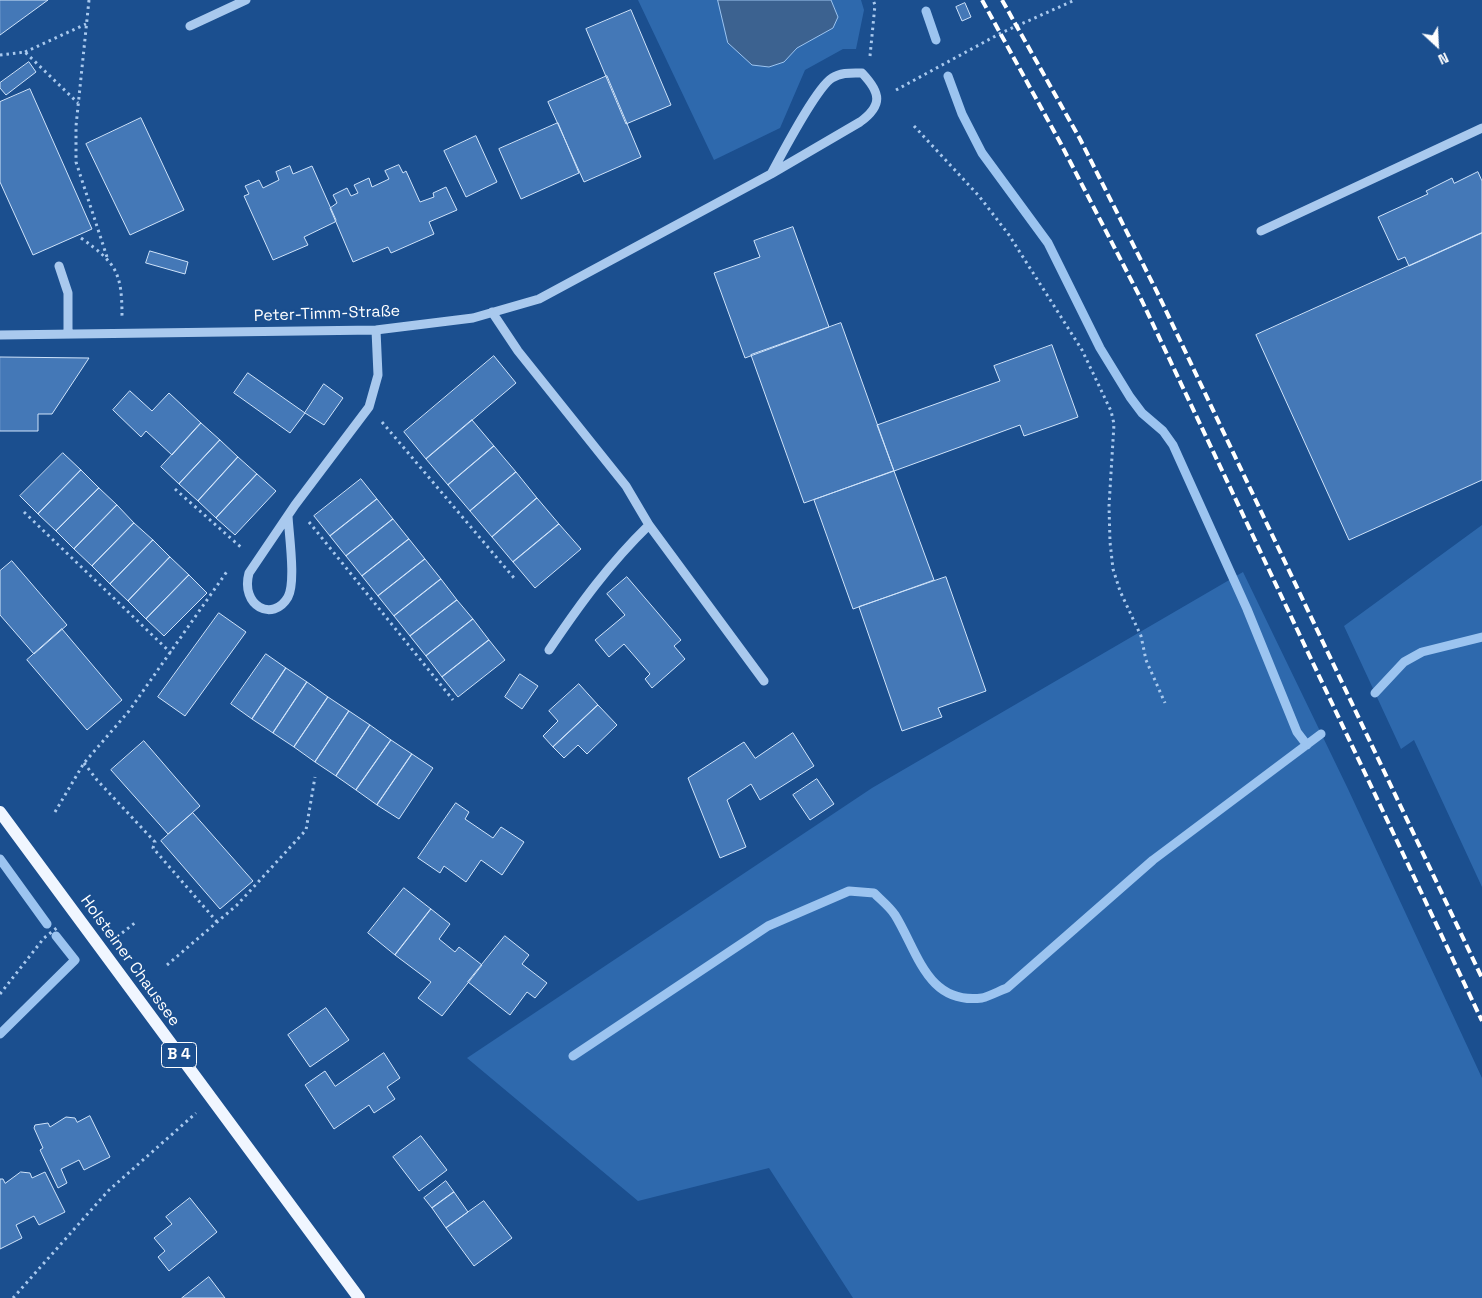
<!DOCTYPE html>
<html>
<head>
<meta charset="utf-8">
<style>
  body { margin:0 }
  #map { position:relative; width:1482px; height:1298px; overflow:hidden; background:#1b4f8f; font-family:"Space Grotesk",sans-serif }
  canvas { display:block }
  .north { position:absolute; left:1412px; top:20px; width:50px; height:50px; -webkit-text-stroke:4px #1b4f8f; paint-order:stroke; rotate:155deg; font-size:14px; font-weight:700; line-height:20px; text-align:center; color:#fff }
  .north::after { content:''; display:block; margin:auto; width:18px; height:22px; background:#fff; clip-path:polygon(50% 0,100% 100%,50% 72%,0 100%) }
</style>
</head>
<body>
<div id="map">
<canvas width="1482" height="1298"></canvas>
<div class="north">N</div>
</div>
<script>
const c = document.querySelector('canvas').getContext('2d');
c.lineJoin = 'round';
function paint(path, color) { c.fillStyle = color; c.fill(path, 'evenodd'); }
function stroke(path, color, width, dash) { c.strokeStyle = color; c.lineWidth = width; c.lineCap = dash ? 'butt' : 'round'; c.setLineDash(dash || []); c.stroke(path); }
function drawText(font, color, halo, rows, align = 'center') {
  c.font = font + ' "Space Grotesk",sans-serif'; c.lineWidth = 4; c.setLineDash([]); c.textBaseline = 'middle'; c.strokeStyle = halo; c.fillStyle = color; for (const [text, x, y, turn = 0] of rows) {
    c.save(); c.translate(x, y); c.rotate((+turn || 0) * Math.PI / 180); c.textAlign = isNaN(turn) ? turn : align; if (halo) c.strokeText(text, 0, 0); c.fillText(text, 0, 0); c.restore();
  }
}
paint(new Path2D(`
  M638,0H861L864,10L856,49H843L805,70L780,128L714,160Z
  M1482,525V887L1414,740L1401,749L1344,626Z
  M1243,572L1348,789L1482,1078V1298H853L769,1168L638,1201L467,1058L872,788Z`), '#2e69ad');
const water = new Path2D(`
  M718,0H831L838,17L833,28L797,48L784,62L769,67L752,65L728,43Z`);
paint(water, '#3c6290');
stroke(water, '#9cc4f0', 1);
stroke(new Path2D(`
  M926,11L936,40
  M948,76L962,114L982,153L1048,243L1100,348L1130,397L1142,413L1163,431L1173,445L1247,609L1297,732L1307,745
  M1375,693L1404,662L1422,652L1482,637
  M0,859L47,924
  M0,1034L75,960L56,936
  M573,1056L768,926L849,891L874,893C881,900 890,907 895,915C918,952 927,1005 982,998C990,996 999,991 1007,988L1153,860L1321,734`), '#9cc4f0', 9);
const building = new Path2D(`
  M0,0H48L0,35Z
  M965,3L971,17L962,21L956,7Z
  M631,10L671,105L626,124L586,29Z
  M29,62L36,72L6,95L0,88V83Z
  M607,76L641,157L584,182L548,102Z
  M30,89L92,229L33,255L0,182V102Z
  M141,118L184,210L130,235L86,144Z
  M558,123L579,173L521,199L499,149Z
  M476,136L497,182L466,197L444,151Z
  M399,165L403,173L406,171L420,202L434,197L433,193L446,187L457,210L429,222L434,234L391,253L388,247L353,262L330,208L337,203L333,195L347,188L351,196L358,193L354,185L369,178L372,187L389,179L385,171Z
  M290,166L293,174L312,166L336,220L335,222L304,237L308,245L273,260L244,196L249,194L245,186L259,180L263,188L279,180L276,172Z
  M1478,172L1482,181V233L1409,266L1405,257L1398,260L1378,217L1428,194L1426,191L1452,178L1454,183Z
  M793,227L829,327L745,358L714,273L760,257L754,241Z
  M1482,233V480L1349,540L1256,335Z
  M150,251L188,262L185,274L146,263Z
  M841,323L894,471L804,503L751,355Z
  M1052,345L1078,417L1024,436L1020,425L894,471L877,425L1000,381L994,366Z
  M494,356L516,383L426,459L404,432Z
  M0,357L89,358L52,414H38V431H0Z
  M248,373L305,413L290,433L234,393Z
  M324,384L343,398L324,425L305,413Z
  M130,391L152,411L169,393L201,423L172,455L146,431L141,437L113,410Z
  M472,420L494,446L448,485L426,459Z
  M201,423L220,440L179,484L161,467Z
  M220,440L238,457L198,501L179,484Z
  M494,446L516,472L470,511L448,485Z
  M63,453L81,470L38,514L20,496Z
  M238,457L257,474L216,518L198,501Z
  M81,470L99,488L56,531L38,514Z
  M894,471L934,580L853,609L814,500Z
  M516,472L537,498L492,537L470,511Z
  M257,474L276,491L235,535L216,518Z
  M361,479L377,499L330,536L314,516Z
  M99,488L117,505L74,549L56,531Z
  M537,498L559,524L513,562L492,537Z
  M377,499L393,519L346,556L330,536Z
  M117,505L134,523L92,566L74,549Z
  M393,519L409,539L362,576L346,556Z
  M134,523L153,540L110,584L92,566Z
  M559,524L581,549L535,588L513,562Z
  M409,539L425,559L378,596L362,576Z
  M153,540L170,557L128,601L110,584Z
  M170,557L189,575L146,619L128,601Z
  M425,559L441,579L394,616L378,596Z
  M12,561L67,625L34,654L0,615V571Z
  M189,575L207,593L164,636L146,619Z
  M627,577L681,640L674,646L685,659L652,688L645,679L650,674L624,644L609,657L595,640L625,615L607,594Z
  M946,577L986,691L938,708L942,717L902,731L859,607Z
  M441,579L457,600L410,636L394,616Z
  M457,600L473,619L426,656L410,636Z
  M219,613L246,632L185,716L158,697Z
  M473,619L489,640L442,677L426,656Z
  M62,629L122,700L87,730L27,660Z
  M489,640L505,660L458,697L442,677Z
  M266,654L286,668L252,719L231,704Z
  M286,668L307,682L273,733L252,719Z
  M520,674L538,686L522,709L505,697Z
  M307,682L328,697L294,747L273,733Z
  M579,684L598,705L553,747L543,736L558,721L549,711Z
  M328,697L349,711L315,762L294,747Z
  M598,705L617,725L587,754L578,745L564,758L553,747Z
  M349,711L370,725L336,776L315,762Z
  M370,725L391,740L356,790L336,776Z
  M793,733L814,766L760,800L751,784L727,800L746,847L720,858L688,778L744,742L755,758Z
  M391,740L412,754L377,805L356,790Z
  M144,741L200,806L168,834L111,770Z
  M412,754L433,768L399,819L377,805Z
  M817,779L834,804L810,820L793,795Z
  M456,803L469,812L465,819L493,838L501,827L524,842L502,875L481,860L466,882L444,866L440,873L418,858Z
  M193,813L253,881L220,909L161,841Z
  M404,888L431,909L395,955L368,933Z
  M431,909L450,924L439,939L455,952L459,947L482,965L442,1016L418,998L431,982L395,955Z
  M505,936L529,955L522,964L547,983L535,998L527,992L510,1015L468,982Z
  M326,1008L349,1040L310,1067L288,1035Z
  M384,1053L400,1078L387,1087L395,1099L374,1113L369,1105L334,1129L305,1085L325,1071L335,1086Z
  M90,1116L110,1157L84,1170L79,1160L61,1169L67,1183L58,1188L40,1150L43,1148L34,1128L35,1125L48,1123L50,1127L66,1117L75,1118L77,1122Z
  M421,1136L447,1170L419,1191L393,1157Z
  M21,1172L30,1173L32,1178L45,1172L65,1212L39,1225L34,1216L16,1225L22,1238L0,1249V1179H3L5,1183Z
  M446,1181L454,1192L432,1208L424,1198Z
  M454,1192L468,1212L446,1228L432,1208Z
  M190,1198L217,1232L169,1271L158,1257L165,1251L154,1238L172,1224L166,1217Z
  M484,1201L512,1238L474,1266L446,1228Z
  M209,1277L225,1298H182Z`);
paint(building, '#4478b7');
stroke(building, '#cfe3fa', 1);
stroke(new Path2D(`
  M89,0L76,126V162L107,257
  M25,52L86,24
  M0,55L25,52L78,103
  M870,56L875,5L873,0
  M896,90L1001,33L1075,0
  M914,126L979,196L1009,235L1082,350L1111,411L1114,424L1109,506L1110,542L1113,569L1120,591L1141,636L1146,660L1165,703
  M81,238C116,263 122,272 122,316
  M382,422L514,578
  M175,489L243,549
  M24,512L171,653
  M309,522L453,700
  M84,763L97,780L155,842L153,848L218,923
  M55,812L84,763L129,711L228,570
  M117,937L136,922
  M167,965L237,905L306,830L315,777
  M0,994L44,938L58,927
  M13,1298L108,1191L196,1113`), '#a9c9ee', 3, [2.5, 4]);
stroke(new Path2D(`
  M190,26L246,0
  M1261,231L1482,128
  M59,266L68,293V334
  M492,312L518,351L626,486L649,525L764,681
  M0,335L376,330L473,318L539,299L771,174L860,122C883,105 881,93 862,73C852,73 841,72 832,78C816,88 782,154 771,174
  M288,516C289,535 296,582 288,597C273,623 240,606 249,573L295,505L369,407L378,375L376,330
  M549,650C580,604 609,564 649,525`), '#a9c9ee', 9);
stroke(new Path2D(`
  M0,812L359,1298`), '#f0f6ff', 12);
stroke(new Path2D(`
  M982,0L1061,144L1142,301L1482,1021
  M1002,0L1080,139L1159,296L1482,978`), '#fff', 4, [9, 4]);
for (const [x, y, w] of [
  [179,1055,35]
]) { const box = new Path2D(); box.roundRect(x - w / 2, y - 12.5, w, 25, 4); c.fillStyle = '#1b4f8f'; c.fill(box); stroke(box, '#fff', 1); }
drawText('bold 15px', '#fff', null, [
  ["B 4",179,1055]
]);
drawText('16px', '#fff', '#1b4f8f', [
  ["Peter-Timm-Straße",327,314,-2],
  ["Holsteiner Chaussee",130,961,54]
]);
</script>
</body>
</html>
